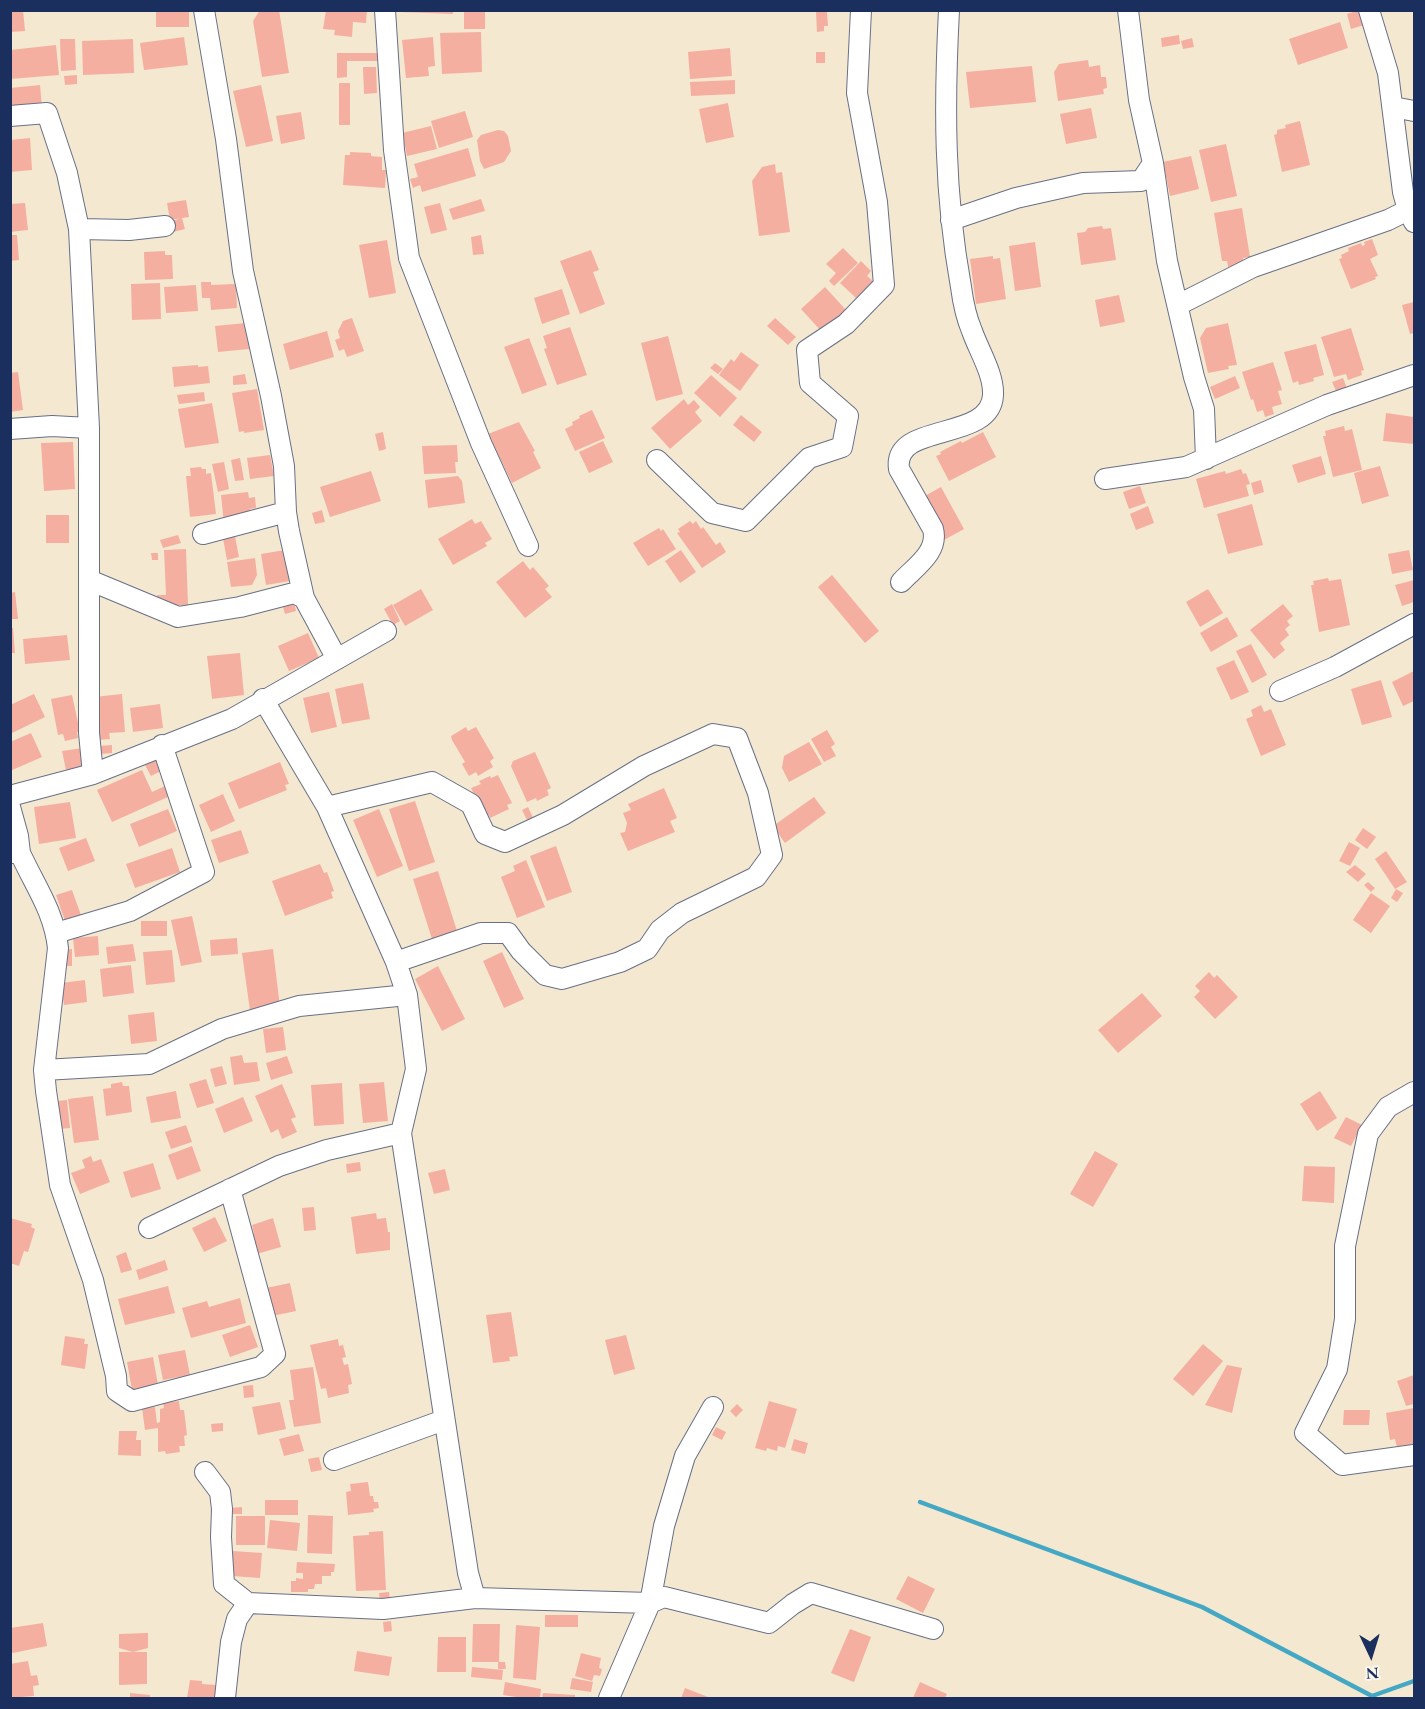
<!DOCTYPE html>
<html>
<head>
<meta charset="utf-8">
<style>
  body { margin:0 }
  #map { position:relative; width:1425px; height:1709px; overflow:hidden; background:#f4e8d0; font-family:"EB Garamond",serif }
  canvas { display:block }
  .frame { position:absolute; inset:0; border:12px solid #1b2f5e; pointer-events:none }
  .north { position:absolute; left:1341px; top:1625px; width:60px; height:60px; -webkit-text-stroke:4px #fbf7ec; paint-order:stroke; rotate:176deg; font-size:16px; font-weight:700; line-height:24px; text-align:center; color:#1b2f5e }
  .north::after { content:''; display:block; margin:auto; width:21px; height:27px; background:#1b2f5e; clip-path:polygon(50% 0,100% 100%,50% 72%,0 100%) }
</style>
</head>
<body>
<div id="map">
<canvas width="1425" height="1709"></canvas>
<div class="frame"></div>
<div class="north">N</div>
</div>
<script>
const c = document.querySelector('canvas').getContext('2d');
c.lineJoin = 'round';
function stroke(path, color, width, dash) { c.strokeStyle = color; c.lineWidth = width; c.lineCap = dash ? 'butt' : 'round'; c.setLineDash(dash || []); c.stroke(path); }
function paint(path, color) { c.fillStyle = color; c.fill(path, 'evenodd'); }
stroke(new Path2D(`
  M920,1502L1202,1607L1372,1696L1414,1681`), '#44a7c4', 4.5);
paint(new Path2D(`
  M10,10H23L25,31L10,32Z
  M156,10H189V27H156Z
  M260,10H279L289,73L262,77L253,21Z
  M326,10H367L366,23L353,22L352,37L334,35L335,30L323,29Z
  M400,10H453V14L400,12Z
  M464,10H485V29H464Z
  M1359,10L1364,25L1351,29L1347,14Z
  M816,12H827L828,26H824V31L817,32Z
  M1340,22L1348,48L1298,65L1289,39Z
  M481,32L482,72L442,74L440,33Z
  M1179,35L1180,44L1162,47L1161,38Z
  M184,37L188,65L144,70L140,43Z
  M433,37L435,66L428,67L429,76L406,78L402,40Z
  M1192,38L1194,47L1183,49L1181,41Z
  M60,39H75L76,70L61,71Z
  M133,39L134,73L83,75L82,41Z
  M56,45L59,75L10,79V50Z
  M730,48L732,76L690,79L688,52Z
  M816,52H825V63H816Z
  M337,53H378V61H347V77L337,78Z
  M1088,60L1089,67L1100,65L1101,77H1106L1107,88L1103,89L1104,94L1058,101L1054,72L1059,64Z
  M1032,66L1036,102L970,108L966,72Z
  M363,67H376L377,93L364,94Z
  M77,75V84L65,85L64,76Z
  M735,80V94L691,96L690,82Z
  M339,83H350V125H339Z
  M40,85L42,107L10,110V88Z
  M261,85L273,141L246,147L233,91Z
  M728,103L734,137L706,143L699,109Z
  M1091,108L1097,138L1066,144L1060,114Z
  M465,111L473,137L439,148L431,121Z
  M301,112L305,139L281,144L276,116Z
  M1300,121L1310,165L1282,172L1274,135L1277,134V130L1286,128L1285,125Z
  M431,126L437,149L407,156L402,133Z
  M498,130L504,131L508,136L511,151L504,162L484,169L480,161L477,140L481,135Z
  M30,138L32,170L10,172V140Z
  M1226,144L1237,196L1211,202L1199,150Z
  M468,148L476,176L422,192L420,185L413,188L410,179L418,177L414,164Z
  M350,152L371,153V156L382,157V170H386L385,188L343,185L345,155H350Z
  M1191,156L1199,189L1170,196L1163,162Z
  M775,164L776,173L782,172L790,232L759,236L752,181L762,167Z
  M481,199L485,211L453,220L449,209Z
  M186,200L189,217L170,220L167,203Z
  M25,203L28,230L10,232V204Z
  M440,203L447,230L431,234L424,207Z
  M1242,208L1250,257L1243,258L1244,264L1228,267L1227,261H1222L1214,213Z
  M182,218L185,229L173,232L171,221Z
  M1102,226L1103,229L1111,228L1116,260L1081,265L1077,233L1085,232L1088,228Z
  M10,235H17L19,260L10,261Z
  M481,235L484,254L473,255L471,237Z
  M1372,239L1378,255L1370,259L1378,276L1375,277L1376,279L1351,289L1339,259L1342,258L1341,255L1349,251L1348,248L1361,243L1362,246L1365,245L1364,242Z
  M387,240L396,293L369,298L359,245Z
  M1035,242L1041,287L1015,291L1009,246Z
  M843,248L858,263L834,286L829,281L836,273L826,264Z
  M591,250L599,270L593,272L605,304L580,314L560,261Z
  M165,251V255H172L173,279L145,280L144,252Z
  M993,256V259L1000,258L1006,299L976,304L970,259Z
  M861,261L871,271L867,276L873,281L865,289L870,295L865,300L859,295L856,298L840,283Z
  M201,282H211V285L236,284L237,308L211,310L210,298H202Z
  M160,283L161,319L132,320L131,284Z
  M196,285L198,311L166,313L164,287Z
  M825,287L846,310L822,332L801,309Z
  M562,289L570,314L542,324L534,298Z
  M1119,295L1125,322L1100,327L1095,300Z
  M1414,302V333L1410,334L1402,305Z
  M352,318L364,351L347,357L344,349L339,351L335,340L340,338L338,331L343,321Z
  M775,318L796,337L788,345L767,326Z
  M246,323L249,349L218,352L215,326Z
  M1228,323L1237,365L1228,366L1229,369L1208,373L1200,338L1206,328Z
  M570,327L587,375L557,385L544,349L547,348L543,336Z
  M1351,328L1364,370L1361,371L1362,375L1348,380L1346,374L1334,377L1321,337Z
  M327,331L334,357L290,370L283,344Z
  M668,336L683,394L656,401L641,343Z
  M529,338L547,385L522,394L504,347Z
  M1316,344L1324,375L1313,378L1314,381L1299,385L1298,381L1293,383L1284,352Z
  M741,352L759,365L740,391L719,375L731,359L734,362Z
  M1273,362L1282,390L1278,391L1282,404L1272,407L1274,414L1265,417L1263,410L1257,412L1253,399L1251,400L1242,372Z
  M715,363L723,369L718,374L710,368Z
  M198,365V367L208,366L210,383L174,387L172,367Z
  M18,372L23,410L10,412V373Z
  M245,374L247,384L233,385V376Z
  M711,375L737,398L720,417L694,393Z
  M1235,376L1240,388L1215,399L1210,387Z
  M1343,378L1348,391L1338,395L1332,382Z
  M257,389L264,430L244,433V431L239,432L232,393Z
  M204,392L205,401L179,404L177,395Z
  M684,399L688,405L694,400L700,407L695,412L702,421L670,449L651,428Z
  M212,403L219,443L185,448L178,409Z
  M592,410L605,438L575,451L565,429L573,425L572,422L580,418L579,416Z
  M1386,413L1414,417V444L1383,441Z
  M741,415L762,432L754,442L733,425Z
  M519,422L535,451L533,452L541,468L512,483L488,434Z
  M1344,426L1345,431L1352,429L1362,470L1333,477L1323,436H1326L1325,431Z
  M383,432L386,449L379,451L375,434Z
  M983,432L996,457L949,481L936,456L941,454L940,452L961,441L962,443Z
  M603,441L613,462L589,473L579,452Z
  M73,442L75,489L44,491L41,443Z
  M457,445L458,462H455L456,473L424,474L422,446Z
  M270,455L274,476L250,479L247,458Z
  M1321,456L1326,474L1298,483L1292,465Z
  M240,458L244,480L235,481L231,460Z
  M224,462L229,489L218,492L212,464Z
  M1380,466L1389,496L1362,504L1354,473Z
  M201,467L202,469H206V474L211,473L216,514L190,517L186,476H191L190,468Z
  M1241,469L1243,474L1246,473L1250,484L1246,485L1249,496L1204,508L1196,479L1225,471L1226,474Z
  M371,471L381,501L330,517L320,487Z
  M458,476L462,481L465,503L428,508L425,480Z
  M1261,480L1264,492L1254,495L1251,483Z
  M1140,486L1146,503L1129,509L1123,492Z
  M941,487L964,529L944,540L921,498Z
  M248,492L249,498L255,497L256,508L250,509L252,520L224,524L221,495Z
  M1252,504L1263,545L1228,554L1217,514Z
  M1148,506L1154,523L1136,530L1130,514Z
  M322,510L325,522L315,524L312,513Z
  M46,515H69V543H46Z
  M472,519L475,524L481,521L492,539L485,543L487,546L453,565L438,539Z
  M690,521L693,524L696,521L701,529L703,527L716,545L720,542L726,552L702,568L677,533L680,532L678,529Z
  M659,528L661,531L663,529L676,549L648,566L633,543Z
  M234,531L239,557L227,560L222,533Z
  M178,535L181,543L163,548L160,540Z
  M186,549L188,605L158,606L157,595H166L164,550Z
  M285,550L293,579H290V581L266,585L261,554Z
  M681,550L696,572L680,583L665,561Z
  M1409,550L1413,570L1392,574L1388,554Z
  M151,553H158V560H152Z
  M255,558L257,575L252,585L231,587L227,562Z
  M523,561L530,570L533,567L549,586L545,589L552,597L525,618L496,582Z
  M832,575L879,631L865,643L818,587Z
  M1328,578L1329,581L1341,579L1350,625L1319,632L1311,585H1314L1313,581Z
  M1414,580V602L1402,606L1395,585Z
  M421,589L433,610L405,626L393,605Z
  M1208,589L1223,613L1200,627L1186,602Z
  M15,592L18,619H10V593Z
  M293,597L296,611L285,614L281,600Z
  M392,604L400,621L393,625L384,609Z
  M1283,604L1293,616L1287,621L1290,625L1285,629L1289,635L1280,643L1285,650L1274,659L1250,630Z
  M1227,617L1238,636L1211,652L1200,633Z
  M10,628H13L15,653H10Z
  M308,633L319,658L289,671L278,646Z
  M67,635L70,660L25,664L23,639Z
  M1251,644L1267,675L1252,683L1236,651Z
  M240,653L244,695L212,699L207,656Z
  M1234,660L1249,692L1231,700L1216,668Z
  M1414,671V701L1403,706L1392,682Z
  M1381,680L1392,717L1362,725L1351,689Z
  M363,683L370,719L342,724L335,689Z
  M329,692L337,727L311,733L303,698Z
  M34,694L45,717L10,734V705Z
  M122,694L125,732L109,733L110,739L98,740L94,697Z
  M72,695L80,732H77L78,738L65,741L63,734L58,735L51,699Z
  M160,704L163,728L133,732L130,708Z
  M1261,705L1264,712L1271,709L1286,745L1261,756L1246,719L1253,716L1251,710Z
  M466,727L468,731L476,727L494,758L490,761L493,767L478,776L476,772L469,776L462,764L465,762L452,740L451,736Z
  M827,730L835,744L831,747L836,756L824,762L811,739Z
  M31,733L42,757L10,771V742Z
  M809,742L822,764L789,782L782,768L784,756Z
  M112,745V753L100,754L99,746Z
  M83,748L86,766L66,770L62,751Z
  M535,752L551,788L547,790L549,795L537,801L536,798L527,802L511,766L513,761Z
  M161,757L167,768L151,776L145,765Z
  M280,762L289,784L285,785L287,790L239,809L228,783Z
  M142,770L152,792L165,786L170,796L112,822L97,790Z
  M498,775L512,803L507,805L509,809L490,818L489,815L485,816L471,788L481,784L479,781L490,776L491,778Z
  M664,788L677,818L670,821L675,832L628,851L620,833L625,832L627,823L623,813L631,810L628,804Z
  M223,794L235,821L211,832L199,805Z
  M814,797L826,813L785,843L773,826Z
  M415,801L435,862L409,871L389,809Z
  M70,802L76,838L39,844L34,807Z
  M528,807L535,822L529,824L522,810Z
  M168,809L177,831L139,847L130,824Z
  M379,809L403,866L377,877L353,820Z
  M1363,828L1376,837L1367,849L1355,840Z
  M241,830L249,853L219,863L211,840Z
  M86,838L95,861L68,871L59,848Z
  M1349,842L1360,848L1350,866L1339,861Z
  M556,846L572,892L547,901L530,856Z
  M172,848L180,872L135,888L126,864Z
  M1386,851L1407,882L1395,889L1375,859Z
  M526,860L545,907L517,918L501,877L515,871L513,866Z
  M320,864L324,873L327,872L334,891L331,892L333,898L285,916L272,881Z
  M1355,865L1366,874L1358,882L1346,872Z
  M438,871L457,931L432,939L413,879Z
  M1368,882L1375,888L1371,892L1364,885Z
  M1396,889L1403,893L1397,902L1391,898Z
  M72,890L82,918L66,924L56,895Z
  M1371,893L1390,906L1371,933L1353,920Z
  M192,916L202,962L181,966L171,920Z
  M141,921H167V936H141Z
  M98,936L99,955L75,957L73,938Z
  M237,938L238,954L211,956L210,940Z
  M133,944L136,961L108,964L106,947Z
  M72,949V966H60L59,950Z
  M273,949L280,1007L250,1011L242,953Z
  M172,950L175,982L146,985L143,952Z
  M502,952L524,999L504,1008L483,961Z
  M131,965L134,993L103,997L100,969Z
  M438,966L465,1019L442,1031L415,979Z
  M1209,972L1214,978L1217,975L1238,997L1215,1019L1194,997L1200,991L1195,986Z
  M85,980L87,1002L64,1005L61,983Z
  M1142,993L1162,1016L1118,1053L1098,1030Z
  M154,1012L157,1041L131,1044L128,1015Z
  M283,1027L286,1050L266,1053L263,1029Z
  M242,1055L244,1063L257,1062L260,1081L234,1085L230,1057Z
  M287,1056L293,1073L271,1080L266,1063Z
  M222,1066L227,1084L215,1087L210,1069Z
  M206,1079L214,1103L197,1108L189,1084Z
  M122,1082L123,1086H129L132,1112L106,1116L103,1089L111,1088V1084Z
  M384,1082L388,1121L363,1123L359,1084Z
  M342,1083L344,1124L314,1126L311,1085Z
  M282,1084L296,1117L291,1119L297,1132L282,1139L278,1129L271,1133L255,1096Z
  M176,1091L181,1118L151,1123L146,1097Z
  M1320,1091L1337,1118L1317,1131L1300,1104Z
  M93,1096L99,1140L74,1143L68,1099Z
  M243,1097L253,1121L224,1133L215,1109Z
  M67,1100L70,1128L59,1129L57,1101Z
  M1346,1117L1362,1125L1351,1146L1334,1138Z
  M186,1125L192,1142L171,1149L165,1132Z
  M192,1146L201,1171L177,1180L168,1155Z
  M1095,1151L1118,1164L1093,1207L1070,1194Z
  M91,1156L93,1162L101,1159L110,1182L80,1194L71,1173L85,1168L82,1160Z
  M360,1162L361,1171L347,1173L346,1164Z
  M153,1163L161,1189L131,1198L123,1172Z
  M1304,1166L1335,1167L1334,1203L1302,1201Z
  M445,1169L450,1190L434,1194L428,1173Z
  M314,1207L316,1230L304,1231L302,1208Z
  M376,1213L377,1219L386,1218L388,1232H390V1250L356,1254L351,1217Z
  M215,1217L227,1241L204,1252L192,1228Z
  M10,1218L32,1224L31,1227L35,1229L28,1252L24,1251L19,1266L10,1263Z
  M273,1218L281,1247L253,1255L248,1236L254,1234L252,1225Z
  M126,1252L132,1270L121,1273L116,1256Z
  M165,1260L168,1270L139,1280L136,1270Z
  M290,1283L296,1311L272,1316L266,1288Z
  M168,1286L175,1313L125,1325L118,1299Z
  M240,1298L246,1323L191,1338L182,1308L207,1301L209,1307Z
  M511,1312L518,1356L509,1357L510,1361L493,1363L486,1315Z
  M250,1325L258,1347L230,1357L222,1335Z
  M626,1335L635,1369L614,1375L605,1340Z
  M65,1336L85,1339L84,1344H88L85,1369L61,1365Z
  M338,1339L339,1346L343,1345L346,1357L342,1358L344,1365L348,1364L352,1384L348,1385L349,1393L328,1398L326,1388L321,1389L310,1345Z
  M1203,1344L1223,1361L1193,1396L1173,1379Z
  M185,1350L190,1375L163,1380L158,1355Z
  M153,1357L158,1385L132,1390L127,1362Z
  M1227,1365L1242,1368L1232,1413L1205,1405Z
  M313,1367L321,1423L294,1427L289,1400H294L290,1370Z
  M1414,1375V1404L1406,1406L1397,1381Z
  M253,1385L254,1397L244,1398L243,1386Z
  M179,1401L180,1410H184L187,1435L184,1436L185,1446H179L180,1452L166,1454L165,1451L158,1452V1428L145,1430L142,1408L155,1407L157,1423L160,1422V1409L164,1408L163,1403Z
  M769,1401L797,1409L785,1448L778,1446L777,1451L767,1448L766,1451L755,1448Z
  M280,1402L286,1429L258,1435L252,1407Z
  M737,1404L743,1410L736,1417L730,1411Z
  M1414,1408V1444L1397,1447L1395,1439L1390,1440L1386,1413Z
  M1344,1410H1370L1369,1425H1343Z
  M223,1423V1431L212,1432L211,1424Z
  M716,1427L726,1432L722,1440L712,1435Z
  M119,1431H137L136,1440H141V1456L118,1455Z
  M299,1434L304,1451L284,1456L279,1439Z
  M794,1439L808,1443L805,1454L791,1450Z
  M319,1457L322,1470L311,1472L308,1459Z
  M368,1482L370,1496H373L374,1502H378L379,1508L373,1509L374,1512L348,1515L346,1492L351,1491L350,1484Z
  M265,1500H298V1515H265Z
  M242,1507V1514H231L230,1508Z
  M308,1515L333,1516L332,1554L307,1553Z
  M236,1516H265V1545H236Z
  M270,1520L300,1523L297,1551L267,1548Z
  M383,1531L386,1590L356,1591L353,1536L369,1535V1532Z
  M233,1551L262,1553L260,1578L232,1576Z
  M297,1562L335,1564L334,1572H331V1576H322V1584H315L314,1589H308V1592H291V1581H296V1578L303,1579V1573H296Z
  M908,1576L935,1589L923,1613L896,1599Z
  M389,1592L390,1601L380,1602L379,1593Z
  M545,1615H578V1627H545Z
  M391,1621L392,1631L384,1632L383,1622Z
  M43,1623L47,1646L13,1653L10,1651V1628Z
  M473,1624H500L499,1662H472Z
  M516,1625L540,1627L536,1680L513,1678Z
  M850,1629L871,1637L854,1682L831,1673Z
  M148,1633V1648L133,1652L119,1648V1634Z
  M438,1637H466V1672H437Z
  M357,1651L392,1657L389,1676L354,1671Z
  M119,1652H147V1684L119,1685Z
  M581,1653L601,1658L599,1668L602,1669L600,1676L594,1675L592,1681L575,1676Z
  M28,1661L31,1676L37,1675L39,1685L33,1686L34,1696L10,1698V1664Z
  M498,1662H505L506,1669H498Z
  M472,1667L503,1670L502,1680L471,1677Z
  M572,1678L593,1682L591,1692L570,1689Z
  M190,1680L202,1681V1684L216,1685L215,1698H187Z
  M505,1682L541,1689L540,1698H523L503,1695Z
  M920,1682L947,1694L945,1698H913Z
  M685,1688L708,1697L707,1698H681Z
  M130,1693L150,1695V1698H130Z
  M543,1693L575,1695V1698H542Z`), '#f5afa0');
const minor = new Path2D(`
  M204,10L226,139L243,271L271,396L284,466L286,512L289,531L304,598L337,659
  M385,10L394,150L409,258L481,443L528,546
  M1369,10L1388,73L1403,192L1408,210L1414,222
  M1393,107L1414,111
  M10,116L47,113L67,173L79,229L89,428V733L93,774
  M1153,163L1167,261L1194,377L1204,409L1206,459
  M951,220L1016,198L1083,183L1141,181L1153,163L1139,100L1128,10
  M79,229L129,230L165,226
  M1178,305L1253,267L1388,220L1408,210
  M10,429L52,426L89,428
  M657,460L712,513L746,521L809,458L842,447L848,416L810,383L807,350L846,324L884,285L877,202L857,93L861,10
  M1105,479L1186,467L1327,405L1414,375
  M203,534L286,512
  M89,580L178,617L240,607L294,593L304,598
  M901,582C915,567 939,552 933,529L899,469C892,421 991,443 993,395C994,374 979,351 972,331C966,317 963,302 961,287C944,193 944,106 949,10
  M1280,691L1335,667L1414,624
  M263,699L327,807L396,962L407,995L416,1069L401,1133L468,1573L475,1598
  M10,796L93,774L232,719L386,631
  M10,807L18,836L20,853
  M327,807L432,782L471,804L485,834L505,842L563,815L644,766L713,734L737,738L758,793L772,855L756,877L682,913L660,930L647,949L620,962L562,979L545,975L521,951L508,933H481L396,962
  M10,853H20C35,886 54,911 58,948L44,1070L46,1091L60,1185L93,1280L116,1376L117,1391L132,1401L261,1367L275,1354L230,1189
  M56,933L130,911L204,872L162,745
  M44,1070L149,1064L222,1029L299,1006L407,995
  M1414,1092L1388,1107L1368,1134L1345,1246V1319L1337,1369L1305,1433L1342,1465L1414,1455
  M149,1228L279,1166L327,1150L401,1133
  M713,1407L685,1456L664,1526L650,1603L664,1597L769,1623L793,1604L811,1593L933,1629
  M334,1460L444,1420
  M205,1472L220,1492L222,1509L221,1537L224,1584L248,1603L383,1609L475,1598L650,1603L609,1698
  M225,1698L231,1642L237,1619L248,1603`);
stroke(minor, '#677086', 22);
stroke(minor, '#fff', 20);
</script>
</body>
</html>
